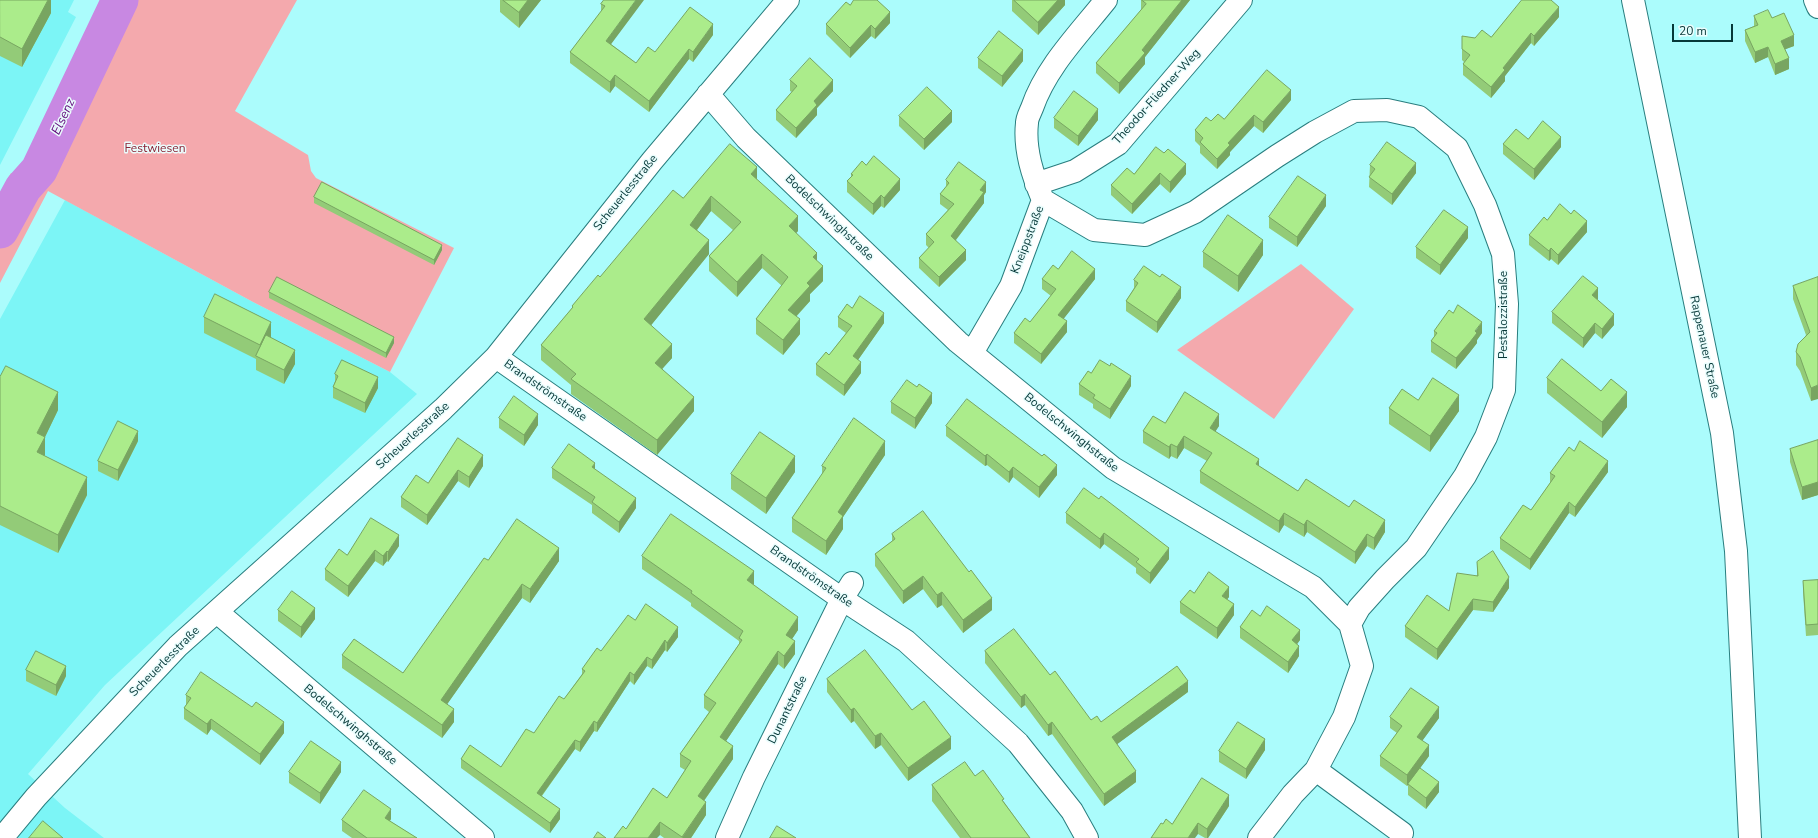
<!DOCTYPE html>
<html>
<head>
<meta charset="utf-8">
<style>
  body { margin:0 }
  #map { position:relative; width:1818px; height:838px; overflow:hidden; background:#abfcfc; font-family:"Nunito Sans",sans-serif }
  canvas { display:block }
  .scale { position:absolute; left:1672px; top:24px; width:61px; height:18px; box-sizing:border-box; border:2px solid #063838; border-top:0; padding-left:5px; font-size:12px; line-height:14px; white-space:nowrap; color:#063838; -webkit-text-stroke:3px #eafdfd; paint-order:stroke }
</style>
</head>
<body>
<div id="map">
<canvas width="1818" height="838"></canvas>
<div class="scale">20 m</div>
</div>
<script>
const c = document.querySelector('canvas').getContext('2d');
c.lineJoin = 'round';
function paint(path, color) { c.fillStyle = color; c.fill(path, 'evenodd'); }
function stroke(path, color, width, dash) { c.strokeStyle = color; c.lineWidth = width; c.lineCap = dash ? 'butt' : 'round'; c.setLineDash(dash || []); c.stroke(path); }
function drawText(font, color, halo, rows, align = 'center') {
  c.font = font + ' "Nunito Sans",sans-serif'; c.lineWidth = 3; c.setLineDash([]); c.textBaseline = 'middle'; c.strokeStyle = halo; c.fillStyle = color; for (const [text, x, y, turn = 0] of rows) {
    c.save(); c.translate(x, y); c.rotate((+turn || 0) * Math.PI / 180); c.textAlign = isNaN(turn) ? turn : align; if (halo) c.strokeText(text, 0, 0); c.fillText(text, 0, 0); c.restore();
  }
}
paint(new Path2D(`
  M0,0H74L68,12L76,17L0,165Z
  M65,200L253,302L390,372L417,394L105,685L28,774L65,808L104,838H0V319Z`), '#7cf5f6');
paint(new Path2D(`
  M100,0H297L235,111L308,155L311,171L316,178L454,248L390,372L253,302L48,191L0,283V193L11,173L38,186L113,33L92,23Z
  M1301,264L1354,309L1274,419L1177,350Z`), '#f4a9ad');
stroke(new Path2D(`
  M0,230L23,188L39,170L120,0`), '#c888e2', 37);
const minor = new Path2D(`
  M1815,0L1818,7
  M708,94L746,138L958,342L1113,468L1313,587L1350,624L1362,666L1344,717L1316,770L1293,794L1259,838
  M1036,184L1075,171L1118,144L1241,0
  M1043,200L1094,230L1145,235L1195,212L1277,156L1315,132L1354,111L1387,110L1419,117L1457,148L1485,205L1503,254L1507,304L1504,390L1486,437L1465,476L1416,548L1385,579L1359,608L1350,624
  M972,353L1011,286L1043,200C1033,176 1024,150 1027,123C1027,118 1030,113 1032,108C1046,67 1079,34 1106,0
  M496,357L842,599L906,641L1018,743L1072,811L1087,838
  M217,612L483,838
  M1316,770L1402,833
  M2,838L36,797L178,646L443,409L496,357L652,161L788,0
  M727,838L754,777L842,599L852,583`);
const tertiary = new Path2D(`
  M1633,0L1722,433L1736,551L1750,838`);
stroke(minor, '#297e7f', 24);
stroke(tertiary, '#297e7f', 24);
stroke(minor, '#fff', 22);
stroke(tertiary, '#fff', 22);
paint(new Path2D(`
  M0,0H51V13L22,67L0,56Z
  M500,0H541L519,28L500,12Z
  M604,0L611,44L636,63L655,52L713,35L693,62L689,59L649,112L615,86L610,93L570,63V52L601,12V4Z
  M1012,0H1065V5L1038,35L1012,11Z
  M1141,0H1190L1145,57V64L1119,94L1096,73V63L1141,10Z
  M850,5L890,23L875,39L871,36L850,58L826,34V24Z
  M1754,16L1772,18L1794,46L1785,49L1789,69L1775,75L1768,57L1755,63L1745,41V30L1754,26Z
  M1559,17L1534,46L1531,43L1505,76V81L1491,98L1463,75V64L1464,62L1462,60V36L1475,38L1491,37Z
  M978,58L1023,61L1002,87L978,68Z
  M790,80L833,91L817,108V115L796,138L776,120V110L792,92L790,91Z
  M1291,100L1263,133L1254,126L1230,152V155L1217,169L1200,153V146L1195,141V130L1211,121L1224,119Z
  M899,116L952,122L924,150L899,126Z
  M1054,118L1098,120L1078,146L1054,128Z
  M1528,139L1561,147L1534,180L1503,154V144Z
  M1156,147L1186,174L1170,193L1160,184L1132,214L1111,195V185L1134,174Z
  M866,165L900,190L884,208L881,206L873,215L847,192V181L851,177V174Z
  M1370,165L1416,173L1392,205L1369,187Z
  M757,180L798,231L796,233L817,261L823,281L810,294V301L796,317L800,334L783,355L756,334V319L782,286L762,268L737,297L709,271V256L733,230L711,211L697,230L709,254L651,325L672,358L662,369L694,411L657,455L571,394V385L541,360V345L572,308V306L600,277L683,198Z
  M946,180L986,192L984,195V203L956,240L966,260L939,287L919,268V258L929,248L926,245V234L948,210L940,204V194L946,187Z
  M314,197L442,250L434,265L314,203Z
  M1326,206L1297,247L1269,228V217Z
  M1547,220L1587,232L1558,265L1551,259L1549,261L1529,245V235Z
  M1468,238L1440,275L1416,258V247Z
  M1203,252L1263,255L1238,292L1203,267Z
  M1058,269L1095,279L1063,319L1067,332L1041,364L1014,343V333L1030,322L1051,296L1042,289V279Z
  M1818,277L1811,401L1800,371L1796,365V352L1806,335L1793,299V286Z
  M1134,280L1181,298L1157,333L1126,311V301L1134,288Z
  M269,292L394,343L386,358L269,298Z
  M1598,299L1597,300L1614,325L1602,339L1595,333L1583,348L1552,323V312Z
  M852,308L884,323L858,360L861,373L844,396L816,375V364L829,355L846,333L838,327V317Z
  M204,317L271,338L295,364L284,384L256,370V359L204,333Z
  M1434,331L1482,333L1477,340V343L1470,352L1456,369L1431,352V341L1434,337Z
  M1091,373L1131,386L1110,419L1093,408V404L1079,395V384Z
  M335,374L378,388L365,413L333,398V387L335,381Z
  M0,377L58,410L45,437L44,456L87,495L58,553L0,525Z
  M1547,378L1627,407L1602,438L1547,393Z
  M1418,400L1459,411L1430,452L1389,424V408Z
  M891,402L932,403L915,429L891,413Z
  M499,418L538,425L524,446L499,428Z
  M1165,423L1219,426L1215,431L1259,466L1298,491L1385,532L1374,550L1367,546L1355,564L1307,532L1304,537L1284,525L1279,533L1200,483V471L1207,461L1184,448L1177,459L1171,456L1169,459L1143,443V431Z
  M946,426L1057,475L1039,498L1013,477L1009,483L987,465L985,466L946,436Z
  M458,438L483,466L469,488L458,481L427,525L401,507V497L428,483Z
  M1818,440V495L1802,500L1790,462V449Z
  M138,441L118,481L98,471V461Z
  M1574,451L1608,472L1575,517L1569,513L1530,570L1500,549V538L1531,510L1550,483V473Z
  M885,455L843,517V529L826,555L792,532V518L822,475V466Z
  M552,468L595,469L636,508L619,533L592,513V505L552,478Z
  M795,472L766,514L731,489V474Z
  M1066,513L1169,559L1150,584L1136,573V568L1104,544L1100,549L1066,523Z
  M892,534L992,610L963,633L942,605L937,608L923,589L903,604L875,566V554L892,541Z
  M399,546L388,562L387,561L383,566L375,561L348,597L325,580V569L347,555Z
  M642,556L754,584L753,585L798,630L792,639L795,654L784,669L778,664L726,741L733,759L704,801L706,815L691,838H664L660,835L626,829L667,798L685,770L680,767V754L709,712L704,708V695L739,644V641L691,606V603L642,569Z
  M488,560L559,561L530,603L522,598L447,704L454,722L442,738L342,668V655L403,673Z
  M1477,562L1509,588L1493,612L1473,610L1437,660L1405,637V626L1449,611L1477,575Z
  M1818,580V635L1806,636L1803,592V581Z
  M1194,593L1229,597L1227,599L1234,615L1217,639L1180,613V602Z
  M278,610L315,619L301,638L278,621Z
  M1260,616L1300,640L1297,644L1299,656L1288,673L1240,638V627Z
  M635,620L678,637L667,652L665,650L652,669L647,666L634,685L630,681L597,732L594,731L580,752L575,749L542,796L560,819L550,833L461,768V759L501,767L534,733L564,699L582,674V669Z
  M985,651L1050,675L1091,720L1101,722L1188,692L1117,744L1136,782L1104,806L1052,734L1048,736L1025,705L1021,708L985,663Z
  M26,670L66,676L56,696L26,681Z
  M827,679L912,710L951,749L908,781L881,745L875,749L854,721L851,723L827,692Z
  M186,695L284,733L260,765L211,729L207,735L184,719V708L186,705Z
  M1390,717L1439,718L1422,741L1429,756L1420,768L1439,792L1426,809L1408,795V785L1407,786L1380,766V756L1397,733L1390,728Z
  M1265,750L1246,779L1219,762V751Z
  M289,772H341L320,804L289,783Z
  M975,776L1004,802L1030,838H960L932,801V785Z
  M1229,806L1208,838H1205L1198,834L1151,838L1163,824H1172Z
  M391,819L390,821L417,838H352L342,831V820Z`), '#93cb78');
paint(new Path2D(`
  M48,0H51V13L22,67V49Z
  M528,0H541L519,28V12Z
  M636,0H644L606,51V41Z
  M1058,0H1065V5L1038,35V22Z
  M1182,0H1190L1145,57V64L1119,94V83L1142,50Z
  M1559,7V17L1534,46V36Z
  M890,12V23L875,39V29Z
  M713,24V35L693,62V52Z
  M871,25V36L850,58V48Z
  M1531,33V43L1505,76V81L1491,98V87L1503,68Z
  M1794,35V46L1781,51V41Z
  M1768,47V57L1755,63V52Z
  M689,49V59L649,112V101Z
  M1023,50V61L1002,87V76Z
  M1789,58V69L1775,75V64Z
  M615,75V86L610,93V82Z
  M833,80V91L817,108V115L796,138V128L814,101Z
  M1291,90V100L1263,133V122Z
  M1098,109V120L1078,146V136Z
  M952,111V122L924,150V139Z
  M1254,115V126L1230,152V155L1217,169V159L1228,143Z
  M1561,137V147L1534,180V169Z
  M1416,163V173L1392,205V194Z
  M1186,164V174L1170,193V182Z
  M757,167V182L751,174Z
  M1160,173V184L1132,214V204Z
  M900,179V190L884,208V198Z
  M986,182V192L984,195V203L951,246V236L980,190Z
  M881,195V206L873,215V204Z
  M1326,195V206L1297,247V237Z
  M711,196V211L690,239V225Z
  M798,216V231L789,241V226Z
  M1587,221V232L1558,265V255Z
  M1468,227V238L1440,275V265Z
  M709,240V254L644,334V319Z
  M1263,240V255L1238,292V276Z
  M442,245V250L434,265V260Z
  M1551,248V259L1549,261V251Z
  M966,250V260L939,287V277Z
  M817,253V267L813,257Z
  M762,254V268L737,297V282Z
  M823,266V281L810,294V301L788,325V310L807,283Z
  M1095,269V279L1058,326V315Z
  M1181,287V298L1157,333V322Z
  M1598,288V299L1592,306V295Z
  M884,313V323L853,367V356Z
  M1614,314V325L1602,339V329Z
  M800,319V334L783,355V340Z
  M1067,321V332L1041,364V354Z
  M271,322V338L260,358V345Z
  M1482,322V333L1477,340V343L1470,352L1456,369V358Z
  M1595,323V333L1583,348V338Z
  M394,337V343L386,358V353Z
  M672,344V358L655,377V363Z
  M295,350V364L284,384V370Z
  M861,362V373L844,396V385Z
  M1131,376V386L1110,419V409Z
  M378,377V388L365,413V403Z
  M1818,385V399L1811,401V388Z
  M58,392V410L45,437V455L37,471V433Z
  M1627,392V407L1602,438V422Z
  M932,393V403L915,429V418Z
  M1459,395V411L1430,452V436Z
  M694,397V411L657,455V440Z
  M538,414V425L524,446V435Z
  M1219,414V426L1210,440V428Z
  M138,431V441L118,481V470Z
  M1184,436V448L1177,459V447Z
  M885,441V455L843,517V529L826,555V541L838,512Z
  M1171,444V456L1169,459V447Z
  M987,454V465L985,466V456Z
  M483,455V466L469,488V477Z
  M795,456V472L766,514V498Z
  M1259,459V471L1256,464Z
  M1608,461V472L1575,517V507Z
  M595,463V473L592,467Z
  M1057,465V475L1039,498V487Z
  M1013,467V477L1009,483V472Z
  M458,470V481L427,525V515Z
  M87,477V495L58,553V535Z
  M1818,482V495L1802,500V487Z
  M636,498V508L619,533V522Z
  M1569,502V513L1530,570V559Z
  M1284,513V525L1279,533V521Z
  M1307,520V532L1304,537V525Z
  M1385,520V532L1374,550V538Z
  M1104,533V544L1100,549V539Z
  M1367,534V546L1355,564V552Z
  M399,535V546L388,562V552Z
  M559,548V561L530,603V589Z
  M1169,548V559L1150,584V573Z
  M375,550V561L348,597V586Z
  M387,551V561L383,566V556Z
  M754,571V584L747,593V580Z
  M923,576V589L903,604V591Z
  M1509,577V588L1493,612V602Z
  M522,584V598L441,713V700Z
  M1229,587V597L1222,606V596Z
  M942,592V605L937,608V595Z
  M992,598V610L963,633V620Z
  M1473,599V610L1437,660V649Z
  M1234,604V615L1217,639V628Z
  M315,608V619L301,638V627Z
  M798,617V630L786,648V635Z
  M678,627V637L667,652V643Z
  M1300,630V640L1292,651V640Z
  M665,640V650L652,669V660Z
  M795,641V654L784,669V656Z
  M1299,646V656L1288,673V662Z
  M778,651V664L720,750V737Z
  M647,657V666L634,685V675Z
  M66,666V676L56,696V685Z
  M630,672V681L597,732V723Z
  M1188,681V692L1112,748V737Z
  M1025,694V705L1021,708V697Z
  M1439,707V718L1417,748V737Z
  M854,708V721L851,723V710Z
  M454,709V722L442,738V725Z
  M211,719V729L207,735V724Z
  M594,721V731L580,752V742Z
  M284,722V733L260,765V754Z
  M1052,722V734L1048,736V725Z
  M881,733V745L875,749V736Z
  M951,737V749L908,781V768Z
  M1265,739V750L1246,779V769Z
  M575,740V749L537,802V793Z
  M1429,745V756L1407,786V775Z
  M733,746V759L698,809V796Z
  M341,762V772L320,804V793Z
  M1136,771V782L1104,806V794Z
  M1439,782V792L1426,809V798Z
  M1229,795V806L1208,838H1207V829Z
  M706,802V815L691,838H682Z
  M391,809V819L385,828V818Z
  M560,809V819L550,833V823Z
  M660,822V835L657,838H648Z
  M1198,823V834L1195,838H1188Z`), '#78a561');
const building = new Path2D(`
  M0,0H48L22,49L0,37Z
  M503,0H528L519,12Z
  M604,0H636L606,41L636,63L648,47L655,52L690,7L713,24L693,52L689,49L649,101L615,75L610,82L570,52L605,6L601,4Z
  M854,0H877L890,12L875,29L871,25L850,48L826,24L846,2L850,5Z
  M1014,0H1058L1038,22Z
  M1142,0H1182L1142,50L1145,53L1119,83L1096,63L1146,4Z
  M1522,0H1551L1559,7L1534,36L1531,33L1503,68L1505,70L1491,87L1463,64L1470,55L1462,49V36L1475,38L1482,30L1491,37Z
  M1768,10L1772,18L1784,13L1794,35L1781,41L1789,58L1775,64L1768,47L1755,52L1745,30L1758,25L1754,16Z
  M999,31L1023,50L1002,76L978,58Z
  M810,58L833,80L814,101L817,105L796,128L776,110L797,86L790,80Z
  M1267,70L1291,90L1263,122L1254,115L1228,143L1230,145L1217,159L1200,142L1203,138L1195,130L1206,117L1211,121L1218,114L1224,119Z
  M927,87L952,111L924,139L899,116Z
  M1074,91L1098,109L1078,136L1054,118Z
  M1543,121L1561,137L1534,169L1503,144L1516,129L1528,139Z
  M1387,142L1416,163L1392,194L1369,177L1375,169L1370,165Z
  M730,144L757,167L751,174L798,216L789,226L817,253L813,257L823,266L807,283L810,286L788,310L800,319L783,340L756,319L788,277L762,254L737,282L709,256L741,222L711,196L690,225L709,240L644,319L672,344L655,363L694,397L657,440L571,379L576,374L541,345L573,307L572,306L598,275L600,277L673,190L683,198Z
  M1156,147L1164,153L1168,149L1186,164L1170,182L1160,173L1132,204L1111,185L1127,168L1134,174Z
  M874,156L900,179L884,198L881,195L873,204L847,181L853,175L851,174L862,161L866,165Z
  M959,162L986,182L980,190L984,192L951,236L966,250L939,277L919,258L934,242L926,234L954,204L940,194L949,183L946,180Z
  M1298,176L1326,195L1297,237L1269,217Z
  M322,182L442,245L434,260L314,197Z
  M1560,204L1571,214L1574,210L1587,221L1558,255L1551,248L1549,251L1529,235L1544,217L1547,220Z
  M1444,210L1468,227L1440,265L1416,247Z
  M1228,215L1263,240L1238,276L1203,252Z
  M1072,251L1095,269L1058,315L1067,321L1041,354L1014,333L1025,318L1030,322L1056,289L1042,279L1053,265L1058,269Z
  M1144,266L1160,277L1162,274L1181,287L1157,322L1126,301L1138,283L1134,280Z
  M1583,276L1598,288L1592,295L1614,314L1602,329L1595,323L1583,338L1552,312Z
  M277,277L394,337L386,353L269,292Z
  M1818,277V385L1811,388L1800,357L1796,352L1798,344L1810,332L1793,286Z
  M215,294L271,322L260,345L204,317Z
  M860,296L884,313L853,356L861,362L844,385L816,364L826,352L829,355L852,326L838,317L847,304L852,308Z
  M1458,305L1482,322L1475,331L1477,333L1470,342L1456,358L1431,341L1437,333L1434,331L1449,310L1453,313Z
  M266,335L295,350L284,370L256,356Z
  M1562,359L1601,391L1611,379L1627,392L1602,422L1547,378Z
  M342,360L378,377L365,403L333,387L338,376L335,374Z
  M1100,360L1110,366L1111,363L1131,376L1110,409L1093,398L1095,395L1079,384L1088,371L1091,373Z
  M6,366L58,392L37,433L45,437L37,452L87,477L58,535L0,506V377Z
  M1433,378L1459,395L1430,436L1389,408L1402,389L1418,400Z
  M907,380L917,387L919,384L932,393L915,418L891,402Z
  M1185,392L1219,414L1210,428L1259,459L1256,464L1298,491L1306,479L1349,507L1354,500L1385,520L1374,538L1367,534L1355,552L1307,520L1304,525L1284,513L1279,521L1200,471L1212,453L1184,436L1177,447L1171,444L1169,447L1143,431L1153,416L1165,423Z
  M514,396L538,414L524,435L499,418Z
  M967,399L1042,456L1044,454L1057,465L1039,487L1013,467L1009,472L987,454L985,456L946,426Z
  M854,418L885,441L838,512L843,516L826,541L792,518L826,468L822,466Z
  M118,421L138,431L118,470L98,461Z
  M760,432L795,456L766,498L731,474Z
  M458,438L483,455L469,477L458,470L427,515L401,497L416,475L428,483Z
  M1818,440V482L1802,487L1790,449Z
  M1580,441L1608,461L1575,507L1569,502L1530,559L1500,538L1523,505L1531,510L1555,476L1550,473L1569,447L1574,451Z
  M569,444L595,463L592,467L636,498L619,522L592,502L595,497L552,468Z
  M1084,488L1099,499L1101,496L1169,548L1150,573L1136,562L1139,559L1104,533L1100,539L1066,513Z
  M923,511L969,572L971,570L992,598L963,620L942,592L937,595L923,576L903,591L875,554L895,539L892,534Z
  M671,514L754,571L747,580L798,617L786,635L795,641L784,656L778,651L720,737L733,746L698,796L706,802L682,837L660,822L648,838H614L623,826L626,829L653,788L667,798L691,761L680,754L716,703L704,695L742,640L739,638L743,631L691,593L692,591L642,556Z
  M371,518L399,535L388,552L387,551L383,556L375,550L348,586L325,569L339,549L347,555Z
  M517,519L559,548L530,589L522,584L441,700L454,709L442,725L342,655L354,639L403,673L484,558L488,560Z
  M1493,551L1509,577L1493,602L1473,599L1437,649L1405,626L1427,595L1449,611L1457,573L1478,576L1477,562Z
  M1209,572L1229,587L1222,596L1234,604L1217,628L1180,602L1190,590L1194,593Z
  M1818,580V624L1806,625L1803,581Z
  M292,591L315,608L301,627L278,610Z
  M646,604L678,627L667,643L665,640L652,660L647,657L634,675L630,672L597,723L594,721L580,742L575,740L537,793L560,809L550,823L461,759L470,745L501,767L526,729L534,733L559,696L564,699L585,671L582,669L597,648L601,651L628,615L635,620Z
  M1267,606L1300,630L1292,640L1299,646L1288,662L1240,627L1252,610L1260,616Z
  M1014,629L1050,675L1055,671L1091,720L1097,716L1101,722L1177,666L1188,681L1112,737L1136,771L1104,794L1052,722L1048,725L1025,694L1021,697L985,651Z
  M865,650L912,710L924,701L951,737L908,768L881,733L875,736L854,708L851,710L827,679Z
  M36,651L66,666L56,685L26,670Z
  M201,672L252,707L256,702L284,722L260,754L211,719L207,724L184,708L191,698L186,695Z
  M1411,688L1439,707L1417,737L1429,745L1407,775L1380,756L1402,726L1390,717Z
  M1238,722L1265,739L1246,769L1219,751Z
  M311,741L341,762L320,793L289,772Z
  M965,762L975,776L983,770L1004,799L1002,800L1030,838H971L932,785Z
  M1420,768L1439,782L1426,798L1408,784Z
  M1202,778L1229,795L1207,829L1198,823L1188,838H1151L1161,823L1163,824L1166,819L1172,824Z
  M364,790L391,809L385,818L417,838H367L342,820Z
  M43,821L63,838H29Z
  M777,826L796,838H770Z
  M598,832L606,838H594Z`);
paint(building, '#abec8b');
stroke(building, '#78a561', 1);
drawText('12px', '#063838', '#eafdfd', [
  ["Theodor-Fliedner-Weg",1157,97,-48],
  ["Scheuerlesstraße",626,193,-51],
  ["Bodelschwinghstraße",829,218,44],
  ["Kneippstraße",1028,240,-69],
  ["Pestalozzistraße",1504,315,-90],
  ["Rappenauer Straße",1704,347,78],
  ["Brandströmstraße",545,391,35],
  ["Bodelschwinghstraße",1071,433,39],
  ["Scheuerlesstraße",413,436,-42],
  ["Brandströmstraße",811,577,35],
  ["Scheuerlesstraße",165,662,-45],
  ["Dunantstraße",788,710,-64],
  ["Bodelschwinghstraße",350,725,40]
]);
drawText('12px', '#8a2234', '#eafdfd', [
  ["Festwiesen",155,149]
]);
drawText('italic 13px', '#60097b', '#eafdfd', [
  ["Elsenz",64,117,-65]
]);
</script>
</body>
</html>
